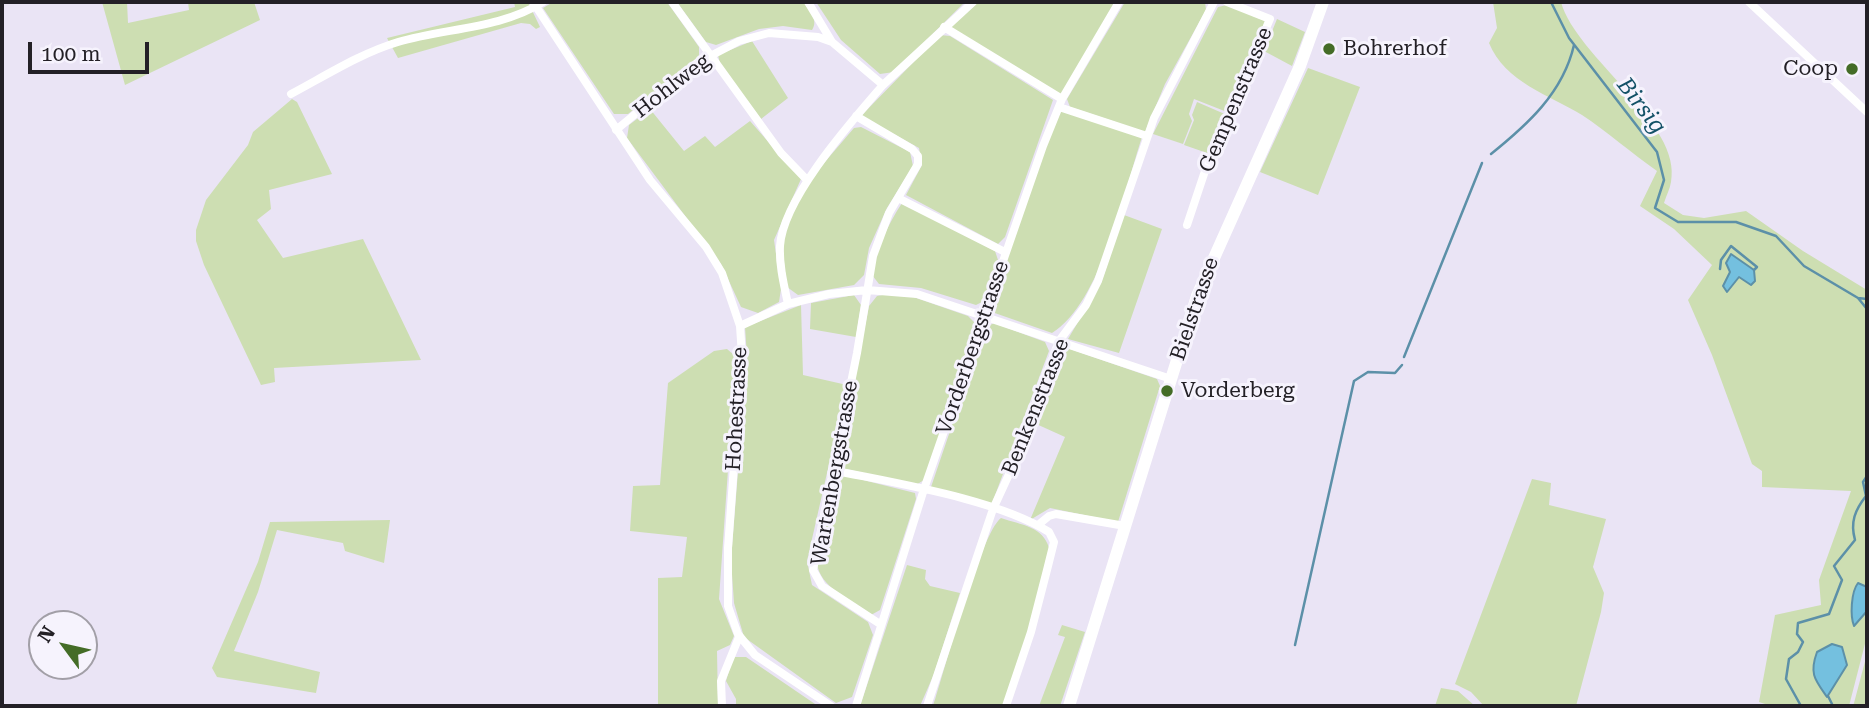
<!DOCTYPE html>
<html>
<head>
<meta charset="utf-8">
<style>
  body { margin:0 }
  #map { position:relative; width:1869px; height:708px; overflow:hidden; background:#eae4f5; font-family:"Roboto Serif",serif }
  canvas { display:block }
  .frame { position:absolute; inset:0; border:4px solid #232026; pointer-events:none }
  .north { position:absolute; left:28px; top:610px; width:70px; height:70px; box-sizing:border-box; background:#f6f3fd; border:2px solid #a29fa7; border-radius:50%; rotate:303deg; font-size:19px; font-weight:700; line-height:28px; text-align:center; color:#232026 }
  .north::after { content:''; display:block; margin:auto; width:24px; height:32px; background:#446c27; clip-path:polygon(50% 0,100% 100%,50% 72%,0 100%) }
  .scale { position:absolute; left:28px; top:42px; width:121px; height:32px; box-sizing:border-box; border:4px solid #232026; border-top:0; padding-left:9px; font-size:21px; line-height:24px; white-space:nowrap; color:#232026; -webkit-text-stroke:5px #f6f3fd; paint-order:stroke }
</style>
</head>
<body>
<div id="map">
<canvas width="1869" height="708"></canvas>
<div class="frame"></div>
<div class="north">N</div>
<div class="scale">100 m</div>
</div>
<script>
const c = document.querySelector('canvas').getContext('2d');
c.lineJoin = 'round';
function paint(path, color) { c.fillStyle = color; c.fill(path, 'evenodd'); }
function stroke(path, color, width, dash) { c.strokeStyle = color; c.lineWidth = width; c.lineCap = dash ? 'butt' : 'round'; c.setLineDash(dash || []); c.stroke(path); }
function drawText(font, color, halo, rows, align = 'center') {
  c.font = font + ' "Roboto Serif",serif'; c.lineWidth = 6; c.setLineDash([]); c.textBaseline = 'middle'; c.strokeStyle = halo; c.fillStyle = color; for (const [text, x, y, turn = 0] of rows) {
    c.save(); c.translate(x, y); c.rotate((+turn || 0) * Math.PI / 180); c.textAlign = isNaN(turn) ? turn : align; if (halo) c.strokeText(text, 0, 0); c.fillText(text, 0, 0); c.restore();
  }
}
paint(new Path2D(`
  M102,2H127L128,23L189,10L188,2H254L260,20L125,85Z
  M514,2H528L540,27L536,29L530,24L521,23L398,58L387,38L515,7Z
  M553,2H667L699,47V56L628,114H614L543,8Z
  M677,2H803C809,10 819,20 812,30L783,26L759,29L716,45L706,42Z
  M816,2H965L894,72L880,74L841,40Z
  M979,2H1115L1061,96L949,26Z
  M1125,2H1205L1206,10L1165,84L1145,132L1070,107L1067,99Z
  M1493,2H1561C1576,57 1683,124 1671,182C1670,189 1666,196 1664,203L1683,215L1704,218L1746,211L1803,251L1867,290V636L1849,706H1771L1759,702L1775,615L1821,605L1819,580L1851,491L1762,487V471L1752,464L1712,355L1688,300L1712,265L1674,229L1640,206L1657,171C1631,153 1608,132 1582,115C1549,95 1505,82 1489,43L1497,28Z
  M1227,5L1265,21L1227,112L1194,99L1189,114L1192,121L1183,144L1153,134L1218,7Z
  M1277,19L1305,32L1292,66L1264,51Z
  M940,35L950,36L1053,100L1005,237L998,244L906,195L922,165L919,148L861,116Z
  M752,41L788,98L761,119L720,64L718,55Z
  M1308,68L1360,87L1318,195L1260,172Z
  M292,99L297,102L332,174L269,190L271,209L257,220L283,258L363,239L421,360L274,368L275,382L261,385L204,265L196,241V230L206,200L248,145L253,132Z
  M1197,102L1227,115L1210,154L1184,145L1194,120L1192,115Z
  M650,109L684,151L705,136L715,147L750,121L801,179L774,240L781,289L779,302L758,313L741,307L721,264L627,138L629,125Z
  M1059,110L1142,137C1124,192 1101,303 1052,333L989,311Z
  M861,127L910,152L913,166L887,208L869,248L864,275L854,285L798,295L787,287C785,269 781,250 785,232C795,192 828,159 854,128Z
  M902,203L995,251L998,260L984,301L976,305L921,288L879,284L872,275C877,248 887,226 902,203Z
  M1124,215L1162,229L1119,353L1068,339L1101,283Z
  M899,292L968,316L977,325L924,480L916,485L837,467L869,306L877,296Z
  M854,295L861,305L856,337L810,329L811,303Z
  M801,305L803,375L847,385L807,561L812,585L868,622L873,635L852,697L836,703L744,637L734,603L731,560L747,357L745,327Z
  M994,323L1045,342L1049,351L991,506L931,487L985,328Z
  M1061,346L1157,379L1160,386L1118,522L1050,508L1030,520L1065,437L1034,423Z
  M727,349L734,355L735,369L719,599L734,636L730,645L717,651L718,706H658V578L682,577L687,537L630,531L633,486L660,485L668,383L714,351Z
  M835,473L915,493L916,499L880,610L871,615C853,602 819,587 817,563Z
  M1532,479L1551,483L1549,505L1606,519L1593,567L1604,593L1601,612L1576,706H1484L1471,692L1455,684Z
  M1001,518C1021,525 1043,526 1049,548L1030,624L1004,706H933C944,673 980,534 1001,518Z
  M390,520L384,563L345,551L343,543L277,530L258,592L234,651L320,672L316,693L217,677L212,668L258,562L270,522Z
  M907,565L926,570L925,579L930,586L960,593L934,674L920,706H860Z
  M1062,625L1085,632L1060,706H1039L1065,637L1058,635Z
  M1867,654V706H1853L1854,703Z
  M733,657H746L818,706H736V699L726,681Z
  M1441,688L1458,691L1475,706H1435Z`), '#cddeb2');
const water = new Path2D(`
  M1731,254L1754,270L1755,281L1751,285L1739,277L1727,292L1723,286L1730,272L1726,263Z
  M1858,583L1867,587V611L1854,626C1850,616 1851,592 1858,583Z
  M1832,644L1842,647L1847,665L1827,697C1815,680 1809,674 1817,652Z`);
paint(water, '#74c0df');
stroke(water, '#5c90a8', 2);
stroke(new Path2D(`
  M1551,2L1569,38L1657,152L1664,180L1655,208L1678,222H1736L1776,236L1804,266L1858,298L1867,309
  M1491,154C1527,125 1563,93 1574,45
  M1720,269L1721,260L1731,246L1757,267L1754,270
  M1858,298L1867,299
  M1404,357L1482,163
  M1295,645L1354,381L1368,372L1395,373L1402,365
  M1828,696L1833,706
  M1801,706L1786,679L1789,659L1798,652L1803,642L1797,634L1798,623L1829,614L1842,580L1834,566L1855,540C1850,522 1855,510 1866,496L1863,482L1867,476`), '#5c90a8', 2.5);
stroke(new Path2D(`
  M533,2L650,180L706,247L722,273L740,326L742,356L728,548V606L739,637L721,681L722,706
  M672,2L781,153L807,180
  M808,2L832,42
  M1749,2L1867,112
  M944,27L1062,99
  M291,94C325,76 361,53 398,42C445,28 501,29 543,2
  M1059,107L1147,136
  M856,116L912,149L918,156V164L889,213L873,256L857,353L813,570L822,586L880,624
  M616,130L697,63L739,41L769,33L818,37L832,42L883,85L973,2
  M898,198L1005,252
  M1187,225L1205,171L1270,19L1227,2
  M788,304C784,285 779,265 780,246C783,198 852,121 883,85
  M740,326L788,304L829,294L867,290L917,294L1171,379
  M832,470C894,483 997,499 1049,532L1054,542L1047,570L1031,632L1006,706
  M1038,525L1049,516L1056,514L1125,526
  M738,634L755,655L831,706
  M856,706L924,489L1043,146L1062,99L1119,2
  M927,706L993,509L1011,470L1059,341L1086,305L1098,281L1154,118L1214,2`), '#fff', 8);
stroke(new Path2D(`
  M1069,706L1197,296L1300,66L1323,2`), '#fff', 12);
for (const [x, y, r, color] of [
  [1329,49,7,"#446c27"],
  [1852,69,7,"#446c27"],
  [1167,391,7,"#446c27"]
]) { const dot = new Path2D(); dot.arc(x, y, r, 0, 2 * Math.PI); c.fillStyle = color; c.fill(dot); stroke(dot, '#f6f3fd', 2.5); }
drawText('21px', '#232026', '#f6f3fd', [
  ["Bohrerhof",1343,49],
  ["Coop",1838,69,"right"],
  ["Vorderberg",1181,391]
], 'left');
drawText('21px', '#232026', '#f6f3fd', [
  ["Hohlweg",672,86,-38],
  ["Gempenstrasse",1236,100,-67],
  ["Bielstrasse",1195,309,-71],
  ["Vorderbergstrasse",973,348,-71],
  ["Benkenstrasse",1036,407,-68],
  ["Hohestrasse",737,409,-87],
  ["Wartenbergstrasse",835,473,-80]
]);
drawText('italic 23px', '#135167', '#f6f3fd', [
  ["Birsig",1641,106,52]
]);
</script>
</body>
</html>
